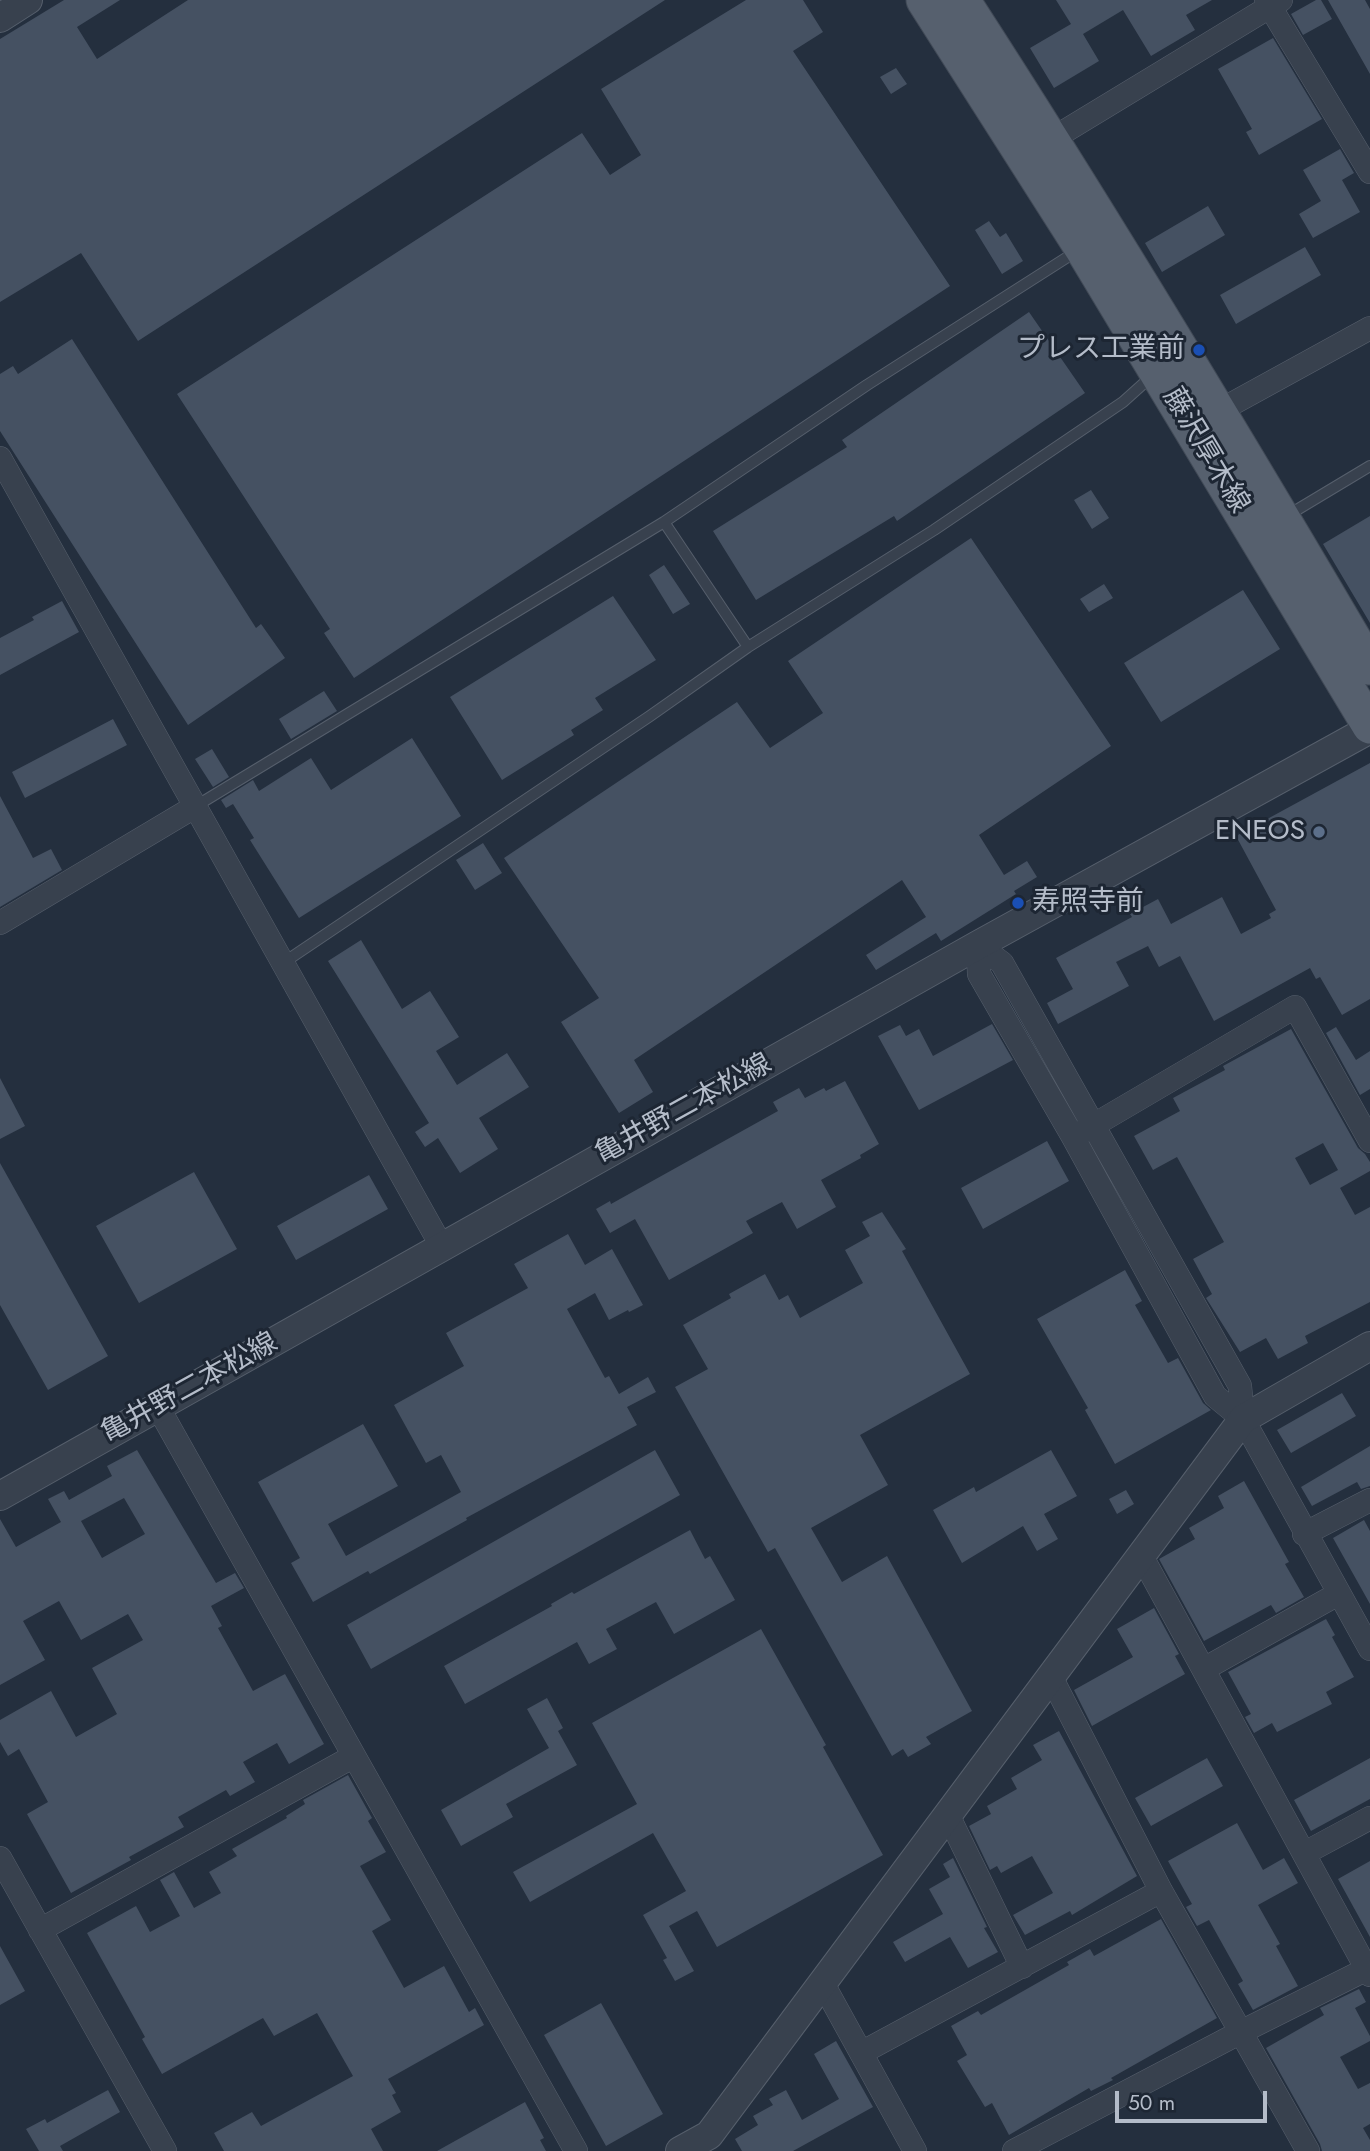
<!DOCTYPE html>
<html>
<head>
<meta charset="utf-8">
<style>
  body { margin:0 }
  #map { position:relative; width:1370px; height:2151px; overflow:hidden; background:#242f3e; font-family:Jost,sans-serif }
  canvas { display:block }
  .scale { position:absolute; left:1115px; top:2091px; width:152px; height:32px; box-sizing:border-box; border:4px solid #b4bcc9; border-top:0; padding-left:9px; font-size:21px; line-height:24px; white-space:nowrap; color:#b4bcc9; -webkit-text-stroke:5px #1d2633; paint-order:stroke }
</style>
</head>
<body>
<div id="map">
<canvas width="1370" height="2151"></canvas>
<div class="scale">50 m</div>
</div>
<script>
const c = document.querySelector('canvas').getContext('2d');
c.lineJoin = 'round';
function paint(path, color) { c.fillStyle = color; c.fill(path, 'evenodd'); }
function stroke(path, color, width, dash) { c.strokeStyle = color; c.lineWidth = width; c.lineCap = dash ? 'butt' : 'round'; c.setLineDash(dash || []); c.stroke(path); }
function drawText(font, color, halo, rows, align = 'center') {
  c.font = font + ' Jost,"Noto Sans JP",sans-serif'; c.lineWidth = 6; c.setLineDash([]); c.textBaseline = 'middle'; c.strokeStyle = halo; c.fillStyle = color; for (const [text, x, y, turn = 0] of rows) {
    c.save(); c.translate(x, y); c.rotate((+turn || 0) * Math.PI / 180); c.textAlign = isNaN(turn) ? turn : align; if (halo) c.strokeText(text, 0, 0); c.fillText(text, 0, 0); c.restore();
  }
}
paint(new Path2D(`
  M64,0H120L77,27L97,59L188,0H665L138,341L81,253L0,302V39Z
  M746,0H803L823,32L793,51L950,286L354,678L324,633L330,629L177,394L582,133L610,175L641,155L601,89Z
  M1056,0H1212L1186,15L1195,30L1151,56L1123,10L1083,34L1099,61L1054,88L1030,48L1071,24Z
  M1316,0H1321L1332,19L1303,35L1291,14Z
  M1328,0H1365L1370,9V74Z
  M1273,38L1322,119L1259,155L1246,132L1252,129L1218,69Z
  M896,68L907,84L891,94L880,77Z
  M1340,149L1354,173L1342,180L1360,212L1313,238L1299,214L1321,201L1303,170Z
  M1208,206L1225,235L1162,272L1145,243Z
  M989,221L1000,237L1006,233L1023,261L1002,274L975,230Z
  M1305,247L1321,275L1236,324L1220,295Z
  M1029,312L1085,393L897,521L894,516L756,600L713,531L847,447L842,440Z
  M72,339L256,628L261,624L285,658L188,725L0,431V374L13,366L18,374Z
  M1091,490L1109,518L1092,529L1074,500Z
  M1370,516V623L1323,544Z
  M971,538L1111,746L979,835L1004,875L1027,861L1037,877L1014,891L1016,894L941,941L936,933L876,970L866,955L926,917L902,880L634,1060L653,1092L619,1113L561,1022L599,998L504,858L737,702L770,748L823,713L788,661Z
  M664,565L690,604L673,614L649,575Z
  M1104,584L1113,598L1089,612L1080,599Z
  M1243,590L1280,649L1161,722L1124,663Z
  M613,596L656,660L595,698L603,710L571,730L574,735L502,780L450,697Z
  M62,601L79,632L0,675V638L34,620L32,617Z
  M324,691L337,711L291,739L279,719Z
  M113,719L127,745L25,798L12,772Z
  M412,738L461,816L299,918L250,840L254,838L233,804L226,808L221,800L253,780L259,791L311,758L331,790Z
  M212,749L229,777L213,787L195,759Z
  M1370,763V999L1342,1015L1320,977L1316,979L1310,968L1214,1021L1180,956L1159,967L1148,946L1116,962L1129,986L1058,1024L1047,1003L1073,989L1056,958L1132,917L1130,914L1158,899L1171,924L1222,897L1241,934L1271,918L1269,914L1276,910L1236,836Z
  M0,796L33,858L51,849L62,870L0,907Z
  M483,843L502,873L475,890L456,860Z
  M361,940L402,1009L430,991L459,1037L436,1051L457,1085L507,1053L529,1087L479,1118L498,1149L460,1173L438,1138L425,1147L415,1132L429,1123L328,961Z
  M992,1024L1013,1060L919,1110L878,1036L900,1025L906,1036L919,1029L933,1056Z
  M1336,1027L1356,1060L1370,1051V1089L1360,1095L1326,1033Z
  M1291,1029L1358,1148L1365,1154L1370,1162V1171L1340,1188L1355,1215L1370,1207V1302L1305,1336L1308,1343L1278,1359L1266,1338L1240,1352L1206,1298L1212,1294L1193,1259L1224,1242L1177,1157L1153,1170L1134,1136L1180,1111L1173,1098L1225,1070L1223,1066ZM1323,1143L1338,1170L1310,1185L1295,1158Z
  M0,1078L25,1126L0,1139Z
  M845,1081L879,1144L860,1155L861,1158L821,1180L836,1207L797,1229L782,1202L746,1221L753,1233L669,1280L635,1219L610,1233L596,1209L610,1201L611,1204L778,1111L773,1102L799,1088L805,1098L824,1088L826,1091Z
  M1047,1141L1069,1181L983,1229L961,1188Z
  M0,1163L108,1356L48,1390L0,1305Z
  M194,1172L237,1249L139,1303L96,1226Z
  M369,1175L388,1209L296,1260L277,1226Z
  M882,1212L906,1249L902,1251L970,1374L860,1435L888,1485L811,1528L842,1582L887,1556L972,1711L926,1737L931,1744L908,1757L903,1749L892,1756L775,1548L768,1552L675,1387L708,1369L683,1325L731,1298L729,1294L765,1274L779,1300L788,1295L800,1318L863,1283L845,1250L870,1236L862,1222Z
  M568,1234L585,1265L612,1249L643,1305L629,1312L628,1310L609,1320L595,1293L567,1309L605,1378L609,1376L619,1394L648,1377L656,1392L627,1407L637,1425L466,1518L467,1520L370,1574L368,1571L313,1602L291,1563L300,1558L258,1482L363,1424L398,1486L328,1524L346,1556L461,1492L441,1455L426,1463L394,1405L464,1366L446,1333L528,1288L514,1264Z
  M1125,1270L1142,1301L1135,1305L1168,1363L1178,1358L1203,1403L1211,1410L1115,1464L1085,1410L1088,1408L1037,1319Z
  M1342,1393L1356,1416L1291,1453L1277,1430Z
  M1370,1446V1486L1361,1489L1357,1482L1312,1506L1301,1487Z
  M137,1450L216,1583L235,1573L244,1588L211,1606L222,1626L218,1628L253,1691L285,1674L324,1744L289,1764L277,1743L243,1762L255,1782L230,1796L226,1790L178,1817L184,1827L129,1857L131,1860L71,1893L27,1814L48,1802L19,1749L8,1756L0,1742V1720L51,1691L76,1737L117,1714L92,1668L143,1640L128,1614L81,1640L59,1601L23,1621L45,1660L0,1685V1519L16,1547L61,1522L48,1499L64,1491L69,1500L112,1476L107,1466ZM124,1498L145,1534L102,1558L81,1521Z
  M655,1450L680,1495L371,1669L347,1625Z
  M1051,1450L1077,1496L1044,1514L1058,1539L1037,1551L1023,1526L962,1563L933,1510L974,1487L976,1492Z
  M1244,1481L1289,1562L1285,1564L1304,1597L1276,1613L1271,1605L1204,1641L1159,1559L1195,1539L1189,1528L1224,1508L1218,1496Z
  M1126,1490L1134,1504L1117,1514L1109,1499Z
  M1364,1520L1370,1531V1604L1333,1538Z
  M690,1530L705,1559L710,1556L735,1600L674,1634L656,1602L606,1629L617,1649L589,1664L577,1642L465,1704L444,1666L552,1606L551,1604L572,1592L574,1594Z
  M1154,1608L1179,1654L1175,1656L1185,1674L1092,1726L1074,1690L1133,1657L1117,1629Z
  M1326,1619L1335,1635L1332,1637L1354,1677L1326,1692L1332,1704L1277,1732L1272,1723L1254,1733L1245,1717L1251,1714L1228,1672Z
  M761,1629L826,1745L823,1747L883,1855L717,1947L697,1911L669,1926L694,1971L675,1981L663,1960L667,1958L643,1915L686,1891L653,1833L530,1902L513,1872L637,1804L592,1723Z
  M547,1698L563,1728L558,1731L577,1765L506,1804L513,1817L461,1846L441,1810L549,1748L527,1709Z
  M1059,1731L1137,1876L1072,1915L1070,1911L1025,1935L1013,1915L1053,1893L1032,1856L1001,1873L997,1866L990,1870L969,1826L991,1814L987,1806L1017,1789L1011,1778L1042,1760L1033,1745Z
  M1207,1758L1223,1786L1151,1826L1135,1798Z
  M1370,1758V1799L1311,1831L1294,1800Z
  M348,1775L372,1818L368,1821L386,1852L360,1866L391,1920L372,1931L404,1988L444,1966L469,2012L475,2008L484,2025L388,2079L396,2093L392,2095L401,2112L371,2129L383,2151H224L214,2133L252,2112L261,2126L353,2076L317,2013L274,2036L263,2018L162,2074L142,2039L145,2037L87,1933L136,1906L150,1932L180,1916L160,1880L174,1872L194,1908L221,1893L209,1872L237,1856L232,1849L287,1818L286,1816L305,1804L303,1800Z
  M1237,1823L1263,1870L1284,1858L1298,1883L1258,1905L1280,1944L1276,1946L1298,1986L1253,2010L1238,1984L1243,1981L1209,1920L1197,1926L1186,1907L1192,1904L1168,1861Z
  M953,1858L987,1927L984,1928L998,1952L968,1968L950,1937L905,1962L893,1942L943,1914L929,1889L950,1877L943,1864Z
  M1370,1861V1937L1338,1879Z
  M1161,1919L1217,2018L1111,2078L1113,2080L1091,2091L1089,2088L1009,2135L992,2103L985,2107L957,2061L967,2055L951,2026L978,2011L981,2015L1069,1965L1067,1962L1090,1949L1094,1956Z
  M0,1946L25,1991L0,2005Z
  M1359,1989L1366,2002L1355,2008L1370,2036V2041L1340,2057L1358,2089L1370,2083V2124L1363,2128L1370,2140V2151H1322L1320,2144L1266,2048L1324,2015L1320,2008Z
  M601,2003L663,2114L606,2146L544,2035Z
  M836,2041L873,2107L793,2151H742L735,2139L758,2125L753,2116L773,2105L769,2099L786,2090L802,2120L839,2099L814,2054Z
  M108,2090L120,2112L60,2146L63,2151H39L26,2129L45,2119L47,2123Z
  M525,2102L544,2138L540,2140L546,2151H437Z`), '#455162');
const service = new Path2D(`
  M1285,517L1370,466
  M664,522L748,647
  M196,806L664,522L867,385L1077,251
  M283,963L650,716L748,647L934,530L1123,402L1153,375`);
const minor = new Path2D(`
  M1266,0L1370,172
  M1052,139L1281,0
  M1219,411L1370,328
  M0,458L442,1247
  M0,923L196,806
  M978,945L979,974L1073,1137L1215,1396L1243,1419L1370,1649
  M978,945L1002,963L1240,1386L1243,1419
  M1082,1132L1295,1007L1370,1141
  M158,1407L576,2151
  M1304,1534L1370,1500
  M1141,1555L1370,1975
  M1204,1669L1338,1594
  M1050,1675L1161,1891L1308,2151
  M947,1813L1022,1967
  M1305,1853L1370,1818
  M0,1858L165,2151
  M40,1930L354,1756
  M822,1982L915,2151
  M861,2053L1161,1891
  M1014,2151L1241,2032L1367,1969`);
const tertiary = new Path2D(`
  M0,18L28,0
  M0,1496L978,945L1370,729
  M680,2151L709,2135L1243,1419L1370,1346`);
const primary = new Path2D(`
  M924,0L1082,248L1370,726
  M962,0C1104,219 1238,442 1370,667`);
stroke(service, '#565f6c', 12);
stroke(minor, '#565f6c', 24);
stroke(tertiary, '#565f6c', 30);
stroke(primary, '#414a57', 37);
stroke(service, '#38414e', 10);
stroke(minor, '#38414e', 23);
stroke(tertiary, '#38414e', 28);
stroke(primary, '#56606e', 35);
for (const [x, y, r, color] of [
  [1199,350,7,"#1a4fb4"],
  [1319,832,7,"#5c6f8a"],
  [1018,903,7,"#1a4fb4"]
]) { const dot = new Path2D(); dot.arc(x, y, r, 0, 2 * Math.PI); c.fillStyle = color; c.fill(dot); stroke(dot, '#1d2633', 2.5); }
drawText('28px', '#b4bcc9', '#1d2633', [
  ["プレス工業前",1185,350],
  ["ENEOS",1305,832],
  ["寿照寺前",1032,903,"left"]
], 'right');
drawText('28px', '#b4bcc9', '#1d2633', [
  ["藤沢厚木線",1205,451,59],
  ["亀井野二本松線",684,1110,-29],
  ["亀井野二本松線",190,1389,-29]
]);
</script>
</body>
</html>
